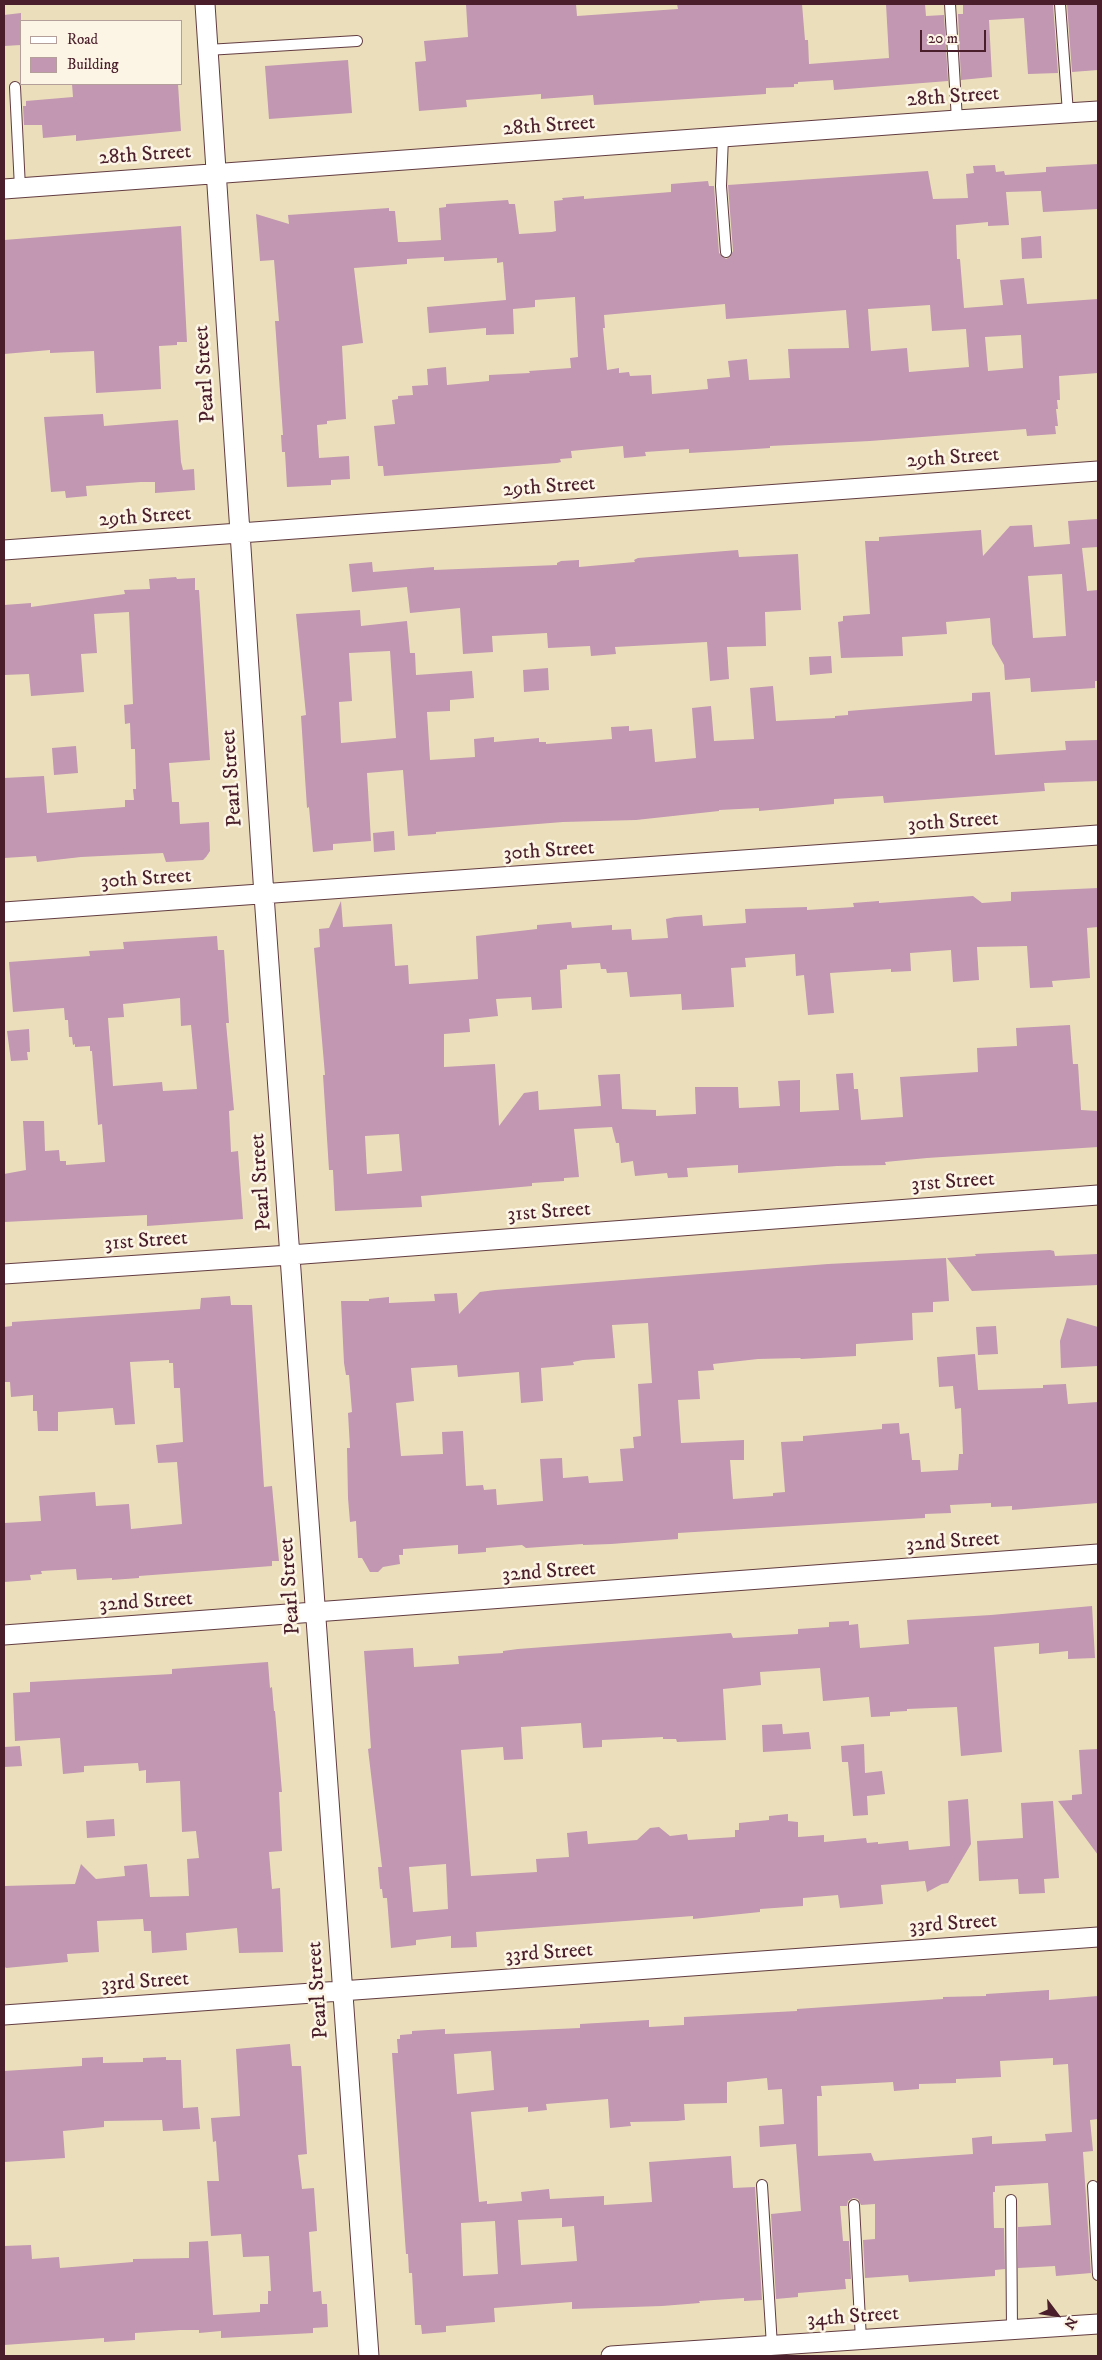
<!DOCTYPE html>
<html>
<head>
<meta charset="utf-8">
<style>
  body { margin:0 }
  #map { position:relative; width:1102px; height:2360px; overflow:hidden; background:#ebdfbb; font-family:"IM FELL DW Pica",serif }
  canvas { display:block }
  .frame { position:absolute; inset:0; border:5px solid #4a1f2b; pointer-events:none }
  .legend { position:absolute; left:20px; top:20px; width:162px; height:65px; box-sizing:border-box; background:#fcf5e5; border:1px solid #b59f9b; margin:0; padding:6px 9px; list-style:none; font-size:15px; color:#4a1f2b }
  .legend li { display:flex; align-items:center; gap:10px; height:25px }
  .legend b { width:25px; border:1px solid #b59f9b }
  .north { position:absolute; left:1032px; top:2290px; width:50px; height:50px; -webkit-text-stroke:4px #fcf5e5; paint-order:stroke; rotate:121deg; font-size:14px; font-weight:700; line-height:20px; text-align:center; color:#4a1f2b }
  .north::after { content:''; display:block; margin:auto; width:18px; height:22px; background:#4a1f2b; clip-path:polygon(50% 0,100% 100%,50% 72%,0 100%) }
  .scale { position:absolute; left:920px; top:30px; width:66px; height:22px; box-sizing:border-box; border:2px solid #4a1f2b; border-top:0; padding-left:6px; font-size:15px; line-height:18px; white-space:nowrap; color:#4a1f2b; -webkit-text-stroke:4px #fcf5e5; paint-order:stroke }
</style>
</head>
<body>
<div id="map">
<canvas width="1102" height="2360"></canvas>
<div class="frame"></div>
<ul class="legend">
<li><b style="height:6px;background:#fff"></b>Road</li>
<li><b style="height:14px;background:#c197b1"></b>Building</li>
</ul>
<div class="north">N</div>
<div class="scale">20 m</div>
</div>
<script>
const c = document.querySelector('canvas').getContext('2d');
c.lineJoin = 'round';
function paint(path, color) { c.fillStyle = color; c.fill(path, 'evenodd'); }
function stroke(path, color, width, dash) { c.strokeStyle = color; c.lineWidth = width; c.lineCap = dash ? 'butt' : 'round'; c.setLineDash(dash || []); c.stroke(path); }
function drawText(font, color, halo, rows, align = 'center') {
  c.font = font + ' "IM FELL DW Pica",serif'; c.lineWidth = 5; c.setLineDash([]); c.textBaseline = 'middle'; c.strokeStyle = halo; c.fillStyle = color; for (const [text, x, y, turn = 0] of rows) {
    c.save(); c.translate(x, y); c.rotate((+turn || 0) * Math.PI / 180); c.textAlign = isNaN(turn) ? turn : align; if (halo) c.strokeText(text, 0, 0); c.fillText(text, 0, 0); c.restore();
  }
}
paint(new Path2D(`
  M466,4H576L577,16L678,9L677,4H802L805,40H808L809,64L889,58L886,4H925L926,16L944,15L948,81L834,90L833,80L798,82V84H794V87L766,88V94L594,105L593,95L541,99V94L466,100L467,107L419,111L415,62L426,61L424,41L468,37Z
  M963,4H1053L1058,73L1028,74L1024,18L989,20L992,77L961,80L958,14H963Z
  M1067,4H1098V70L1072,72Z
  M21,13V45L4,46V15Z
  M348,60L352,113L269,119L265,66Z
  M72,84H178L181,131L76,141V135L43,138L42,125H24L23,106H26V101L73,97Z
  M1098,164V209L1043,212L1041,191L1006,192L1009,225L988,226V222L956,225L957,259H960L964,308L1003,305L1000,280L1024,278L1027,304L1098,299V373L1059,376L1060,400H1057L1058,409H1056L1058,426H1055L1056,434L1027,436L1026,429L870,441L770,446V448L741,450L689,453V449L645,452L646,456L624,458L623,446L571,451L572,458L560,459L561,462L557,463L384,476L383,466H378L374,426L395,424L392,400L398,399V396L413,395L412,386L428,385L427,369L446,367L447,385L489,381V375L530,373L529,371L571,368L570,358L578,357L575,297L535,300V307L513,309L514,334L486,335V328L429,333L427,307L506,300L503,262L497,263V258L444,261V257L407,259V264L354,268L363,343L342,346L346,419L327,421V424L317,425L319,458L349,456L350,479L331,480V485L287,487L285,452H282L281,435H283L275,321H279L274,260L260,261L256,214L289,224L288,215L389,208V211H395L398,242H405L441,240L439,208L446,207V204L508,200L509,204H515L519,234L552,232L556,231L554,201L563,200L562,198L584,196V199L671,192V184L708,181L709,186H714L719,253L726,259L730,257L733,251L728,185L928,171L933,199L968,198L966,174L974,173L973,166L995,165L996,172L1004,171L1005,175L1046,172V167ZM725,304L726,319L846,310L849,348L788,349L790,378L749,380L747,359L728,361L730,377L707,379L708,389L652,394L651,375L630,376L629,372L619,373V368L607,370L603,328H605L604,315ZM930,305L932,331L966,329L969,367L909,372L907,348L871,351L868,309ZM1021,335L1023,368L988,371L985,337Z
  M181,226L187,342H177V345L159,346L161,389L96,393L94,351L50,353V350L4,354V240Z
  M1041,236L1042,258L1022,259L1021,238Z
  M103,414L104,426L178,420L181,462L183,470L194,469L195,490L155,493V482H141L86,486L87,496L66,498L65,491L51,492L44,417Z
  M1097,519L1098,547L1082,548L1087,591L1098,590V681H1095V688L1031,692L1030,678L1005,680L1004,665L992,644L990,618L946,622L947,634L902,637L903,656L841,658L838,622L843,621V616L870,614L865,541H879V537L981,530L983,556L1010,526L1032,525L1034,547L1070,544L1068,521ZM1062,574L1066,636L1033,638L1028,576Z
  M738,550L739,557L798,554L801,610L765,612L766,646L727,647L729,679L710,681L707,642L615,647L616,654L591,656L590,646L548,648L547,633L492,636L493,652L463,654L460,608L410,613L407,587L352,592L349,564L372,562L373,572L434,567V570L557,565V563L561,561L579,560V567L635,562L634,560L638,558Z
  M176,577L177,579L195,578V590H199L210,760L169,763L172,802H179L180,824L209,822L210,851L206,857L203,860L166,862L163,853L81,857L37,862L36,856L4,858V778L44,776L47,813L125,807V800H134L133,789H136L135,749H131L130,723L125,724L124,705L133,704L129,612L94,614L97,653L81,654L84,692L31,696L29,674L4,675V605L31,603V607L125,594L124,590L150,589L149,579Z
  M360,610L361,626L407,621L410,653H415L416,675L472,671L474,698L450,700V711L427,712L430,760L475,757L474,739L494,737V742L539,738V742H546V744L612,739L611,727L629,726V731L652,729L655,762L696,758L692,708L711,706L714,741L754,739L750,688L773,686L776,721L835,718V716L848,715V711L972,701V693L990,692L995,755L1066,750L1065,741L1098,740V781L1044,783L1045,791L884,803L883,796L834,799V804L781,809L759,811V808L719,810V811L636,820L563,822L436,832V834L408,836L403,770L367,773L371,841L333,844V850L313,852L309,807L307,808L301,716L306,715L296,614ZM390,651L396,738L341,743L339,702L352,701L349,653Z
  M831,656L832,673L810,675L809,657Z
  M548,668L549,690L524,692L523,670Z
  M76,746L78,773L54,775L52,748Z
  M394,831L395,850L374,852L373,833Z
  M1098,888V927L1087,928L1090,978L1052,981L1053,987L1030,988L1027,946L977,947L979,980L953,982L951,950L910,953L911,971L891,972V969L830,973L834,1013L808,1015L804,975L796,976L795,954L745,958L746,967L731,968L734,1007L682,1010L681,994L630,997L627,972L607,973L606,969H601L600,963L567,965V969L560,970L562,1008L532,1010L531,997L496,999L498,1016L469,1019L470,1032L444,1034V1067L495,1064L499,1126L524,1093L538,1091L539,1110L601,1106L598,1075L620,1074L622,1109L656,1110V1116L696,1114L695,1087H738L739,1108L780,1106L778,1081L800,1080V1112L839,1110L836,1074L853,1073L854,1089H858L861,1120L903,1117L900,1077L978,1072L977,1048L1017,1046L1016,1028L1070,1025L1073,1064H1078L1081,1110L1098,1111V1147L927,1158L885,1162L886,1165L837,1166L738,1173V1165L687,1168L688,1177L668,1178L667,1173L635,1176L633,1161L621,1163L619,1143H616L612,1127L574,1129L579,1177L564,1178V1181L532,1183V1186L421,1196L422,1207L335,1211L333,1170H329L323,1075H325L314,948L320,947L319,929L329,928L341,901L343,927L392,924L395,966L408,965L409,984L478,979L476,936L537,929V925L571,922L572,928L612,925V930L631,929L632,940L668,938L666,919L675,917L702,915L703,926L746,923L745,909L807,907V910L854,907L853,903L879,901V903L973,896L982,903L1011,901V892ZM399,1134L402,1171L367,1174L365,1136Z
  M217,936L218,950H224L229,1023H226L234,1110L229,1111L231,1152L238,1151L243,1219L147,1226V1215L4,1222V1174L26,1170L23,1121H44L45,1151L59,1150L60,1161H66V1165L105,1162L102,1124L98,1125L92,1051H90V1046L75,1047V1044L73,1045L72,1037H69L68,1020H65L64,1008L13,1012L9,962L90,956L89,951L124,949L123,942ZM180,998L181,1026L191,1025L197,1089L163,1091L162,1082L113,1086L108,1018L124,1017L123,1004Z
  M29,1029L30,1052H27L28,1060L11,1061L7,1031Z
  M1050,1250L1054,1251L1055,1256L1098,1254V1285L972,1291L947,1258L976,1256L975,1254Z
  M946,1258L949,1301L933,1302V1312L912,1313L913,1340L856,1344V1356L801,1359L800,1358L758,1359L713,1364L714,1370L698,1371L700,1399L678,1400L681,1443L744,1440V1460H730L733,1499L773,1496V1493L785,1492L781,1442L803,1441V1436L882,1429V1424L899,1423L900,1434L909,1433L912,1460H920L921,1472L958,1470L959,1454H963L961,1408L955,1409L953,1386L939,1387L937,1357L975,1354L978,1390L1043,1388V1385L1066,1384L1068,1404L1098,1402V1503L1012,1510V1506L991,1507V1503L950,1505L951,1513L925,1514V1518L678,1533V1539L611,1544L583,1545V1544L526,1548L522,1545L486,1548V1552L458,1554V1545L403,1549V1555H399L400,1564L383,1567L378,1572H370L362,1558H358L356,1521L350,1522L348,1498L347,1448H350L348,1413L352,1412L349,1375H346L344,1363L341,1301H369V1299L389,1297V1303L435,1301L434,1294L457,1293L459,1314L480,1292L495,1290L828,1264ZM648,1323L652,1383L638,1384L641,1436L633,1437L634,1448L620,1449L623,1481L589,1483L588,1476L563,1478L562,1458L540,1459L543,1501L497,1505L496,1489L484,1490L483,1485L466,1486L463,1431L442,1432L443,1454L401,1456L396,1403L414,1401L411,1368L457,1365L458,1377L519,1372L521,1403L543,1401L541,1368L574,1365L573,1362L583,1360L615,1358L612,1325Z
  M230,1296L231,1305H252L264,1487L272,1486L279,1561H272V1566L139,1576V1578L112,1580V1578L77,1580L76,1569L41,1571L42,1574L30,1575L31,1580L4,1582V1523L41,1521L39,1496L95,1492L96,1506L129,1504L131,1529L182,1524L177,1462L158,1463L156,1445L183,1442L180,1388H174L173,1363H169V1360L130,1362L135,1424L115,1425L113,1408L58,1412V1431H38L37,1411H33V1395L11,1397L10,1382H4V1327L12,1326V1322L200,1309L201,1298Z
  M1067,1318L1098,1327V1366L1061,1368L1060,1341Z
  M996,1326L998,1354L978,1355L976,1327Z
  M1092,1606L1095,1658L1068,1659V1651L1039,1654V1643L994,1647L1002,1752L961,1756L957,1707L907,1709V1711L890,1712V1716L871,1717L869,1697L823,1701L820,1668L760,1672L761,1685L723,1689L726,1740L677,1742L676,1739H663V1737L602,1740V1747L583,1748L581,1723L521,1727L523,1759L504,1760L503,1747L461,1750L471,1876L537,1872L536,1859L569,1857L567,1833L587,1831L588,1844L637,1840L650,1828L659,1827L670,1836L687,1834L688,1840L735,1837V1830H739V1823L769,1820V1816L788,1814V1821L798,1822V1837L824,1835V1842L866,1838L867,1843L878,1842V1844L908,1841L909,1850L950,1846L948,1801L968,1799L971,1844L948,1883L942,1884L927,1892L925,1881L881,1885L883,1904L840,1908L838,1895L803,1898V1906L760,1909V1912L712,1917L693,1919V1916L476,1932L477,1947L451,1948V1936L416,1940V1945L391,1948L387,1898H383L382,1889H380L378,1867H382L368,1749L371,1748L364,1651L413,1648L414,1667L459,1664L458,1656L503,1653V1651L518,1649L731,1633L733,1638L798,1634V1629L829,1627V1622L849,1621V1625L858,1624L860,1648L909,1644L907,1620L991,1615ZM446,1864L448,1909L413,1912L409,1867Z
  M268,1662L270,1688L272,1687L274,1711H275L282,1792H279L282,1851L269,1852L272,1889L280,1888L283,1952L239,1953L237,1928L186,1933L187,1950L152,1953L151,1931H144L143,1919L97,1921L99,1952L67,1954L68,1962L6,1968L4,1966V1886L75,1884L81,1864L96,1879L125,1876L124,1866L147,1864L150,1897L189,1896L187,1859L199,1858L196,1831L182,1832L180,1781L146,1783V1770L139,1771L138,1763L84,1766V1772L63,1774L60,1738L15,1741L13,1693L30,1692V1682L172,1674V1669Z
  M782,1724L783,1734L809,1732L811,1749L763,1752L762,1725Z
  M864,1744L865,1773L882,1771L885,1794L867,1796L868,1815L853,1816L848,1762H842L841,1746Z
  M20,1746L22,1766L4,1767V1747Z
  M1098,1749V1855L1058,1801L1072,1800V1795L1082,1794L1079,1750Z
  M1053,1801L1059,1878L1044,1879L1045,1893L1019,1894L1018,1879L979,1881L977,1841L1023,1838L1021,1803Z
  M114,1819L115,1836L87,1838L86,1821Z
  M1049,1990V2000L1098,1996V2119L1090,2120L1093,2151L1083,2152L1091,2273L1056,2276L1055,2266L1018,2268V2227L1051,2225L1048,2183L995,2186V2192H993L994,2228H1004L1005,2269L995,2270V2276L909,2282L908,2275L865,2278L863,2240L875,2239V2204L861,2205L858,2199L853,2198L848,2201L847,2206H840L843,2241H849L851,2279H845L846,2289L798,2293V2297L776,2299L771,2214L801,2211L796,2144L760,2147L759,2126L784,2124L782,2089L768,2090L767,2078L727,2082V2103L684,2104L685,2120L677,2121L630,2122L631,2126L610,2128L608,2099L546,2104L547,2110L528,2112V2107L471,2112L479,2202L487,2201V2204L522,2201L521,2192L549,2189L550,2199L604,2196V2205L652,2202L649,2162L731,2156L733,2188L755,2187L762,2300L744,2301V2298L699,2301L700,2303L662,2306L572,2309V2302L494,2308L495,2322L446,2326V2332L422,2334L421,2325H415L412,2273H409L408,2254H406L392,2053H398L397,2039H400V2035L412,2034V2031L445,2029V2034L580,2028V2024L649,2020V2027L684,2025V2017L797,2011V2009L943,1999V1997L986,1996V1994ZM491,2051L494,2090L457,2094L454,2054ZM1053,2058V2065L1068,2064L1072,2132L1045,2134L1046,2141L992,2144V2136L972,2138L973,2154L874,2161L871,2153L818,2156L817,2096H822L821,2086L893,2082L894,2091L919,2089V2084L956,2083V2079L1001,2077L1000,2061ZM562,2218V2227L574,2226L577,2261L521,2265L518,2220ZM495,2221L498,2274L463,2276L461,2223Z
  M290,2044L292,2066H301L307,2154L298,2155L302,2189L314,2188L317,2231L309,2232L313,2292L321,2291L322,2304H327L328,2327L313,2328V2333L221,2338V2331L199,2333V2330H180L135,2333V2340L104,2342V2338L4,2345V2246L31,2245L32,2259L59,2257L60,2268L133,2262V2259L189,2258V2242L208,2241L213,2315L260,2312V2304H268V2291H271L269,2256L243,2257L241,2234L211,2236L207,2181H219L216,2141L213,2142L211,2118L240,2116L236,2049Z
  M103,2057V2063L143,2062V2058L166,2057V2060H181L183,2108L198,2107L200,2129L163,2131L162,2120L104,2121V2127L63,2131L65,2158L4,2162V2071L82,2066V2058Z`), '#c197b1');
const service = new Path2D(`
  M950,4L957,120
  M1060,4L1068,113
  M207,50L357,41
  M15,87L20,188
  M723,137L721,186L726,252
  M762,2185L772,2346
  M1093,2186L1098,2275
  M1011,2200L1012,2330
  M854,2205L861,2340`);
const minor = new Path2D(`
  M205,4L264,895L369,2356
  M4,189L957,120L1098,111
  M4,550L1098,471
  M4,912L1098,835
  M4,1274L290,1255L1098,1195
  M4,1635L1098,1554
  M4,2015L1098,1937
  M611,2356L1098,2324`);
stroke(service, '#623c41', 12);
stroke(minor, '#623c41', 21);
stroke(service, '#fff', 10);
stroke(minor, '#fff', 19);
drawText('21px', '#4a1f2b', '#fcf5e5', [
  ["28th Street",953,98,-4],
  ["28th Street",549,127,-4],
  ["28th Street",145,156,-4],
  ["Pearl Street",206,374,-94],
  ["29th Street",953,459,-4],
  ["29th Street",549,488,-4],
  ["29th Street",145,518,-4],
  ["Pearl Street",233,778,-94],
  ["30th Street",953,823,-4],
  ["30th Street",549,852,-4],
  ["30th Street",146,880,-4],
  ["Pearl Street",262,1182,-94],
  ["31st Street",953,1183,-4],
  ["31st Street",549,1213,-4],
  ["31st Street",146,1242,-4],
  ["32nd Street",953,1543,-4],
  ["32nd Street",549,1573,-4],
  ["Pearl Street",291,1586,-94],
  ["32nd Street",146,1603,-4],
  ["33rd Street",953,1925,-4],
  ["33rd Street",549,1954,-4],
  ["33rd Street",145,1983,-4],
  ["Pearl Street",319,1990,-94],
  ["34th Street",853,2318,-4]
]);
</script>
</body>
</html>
